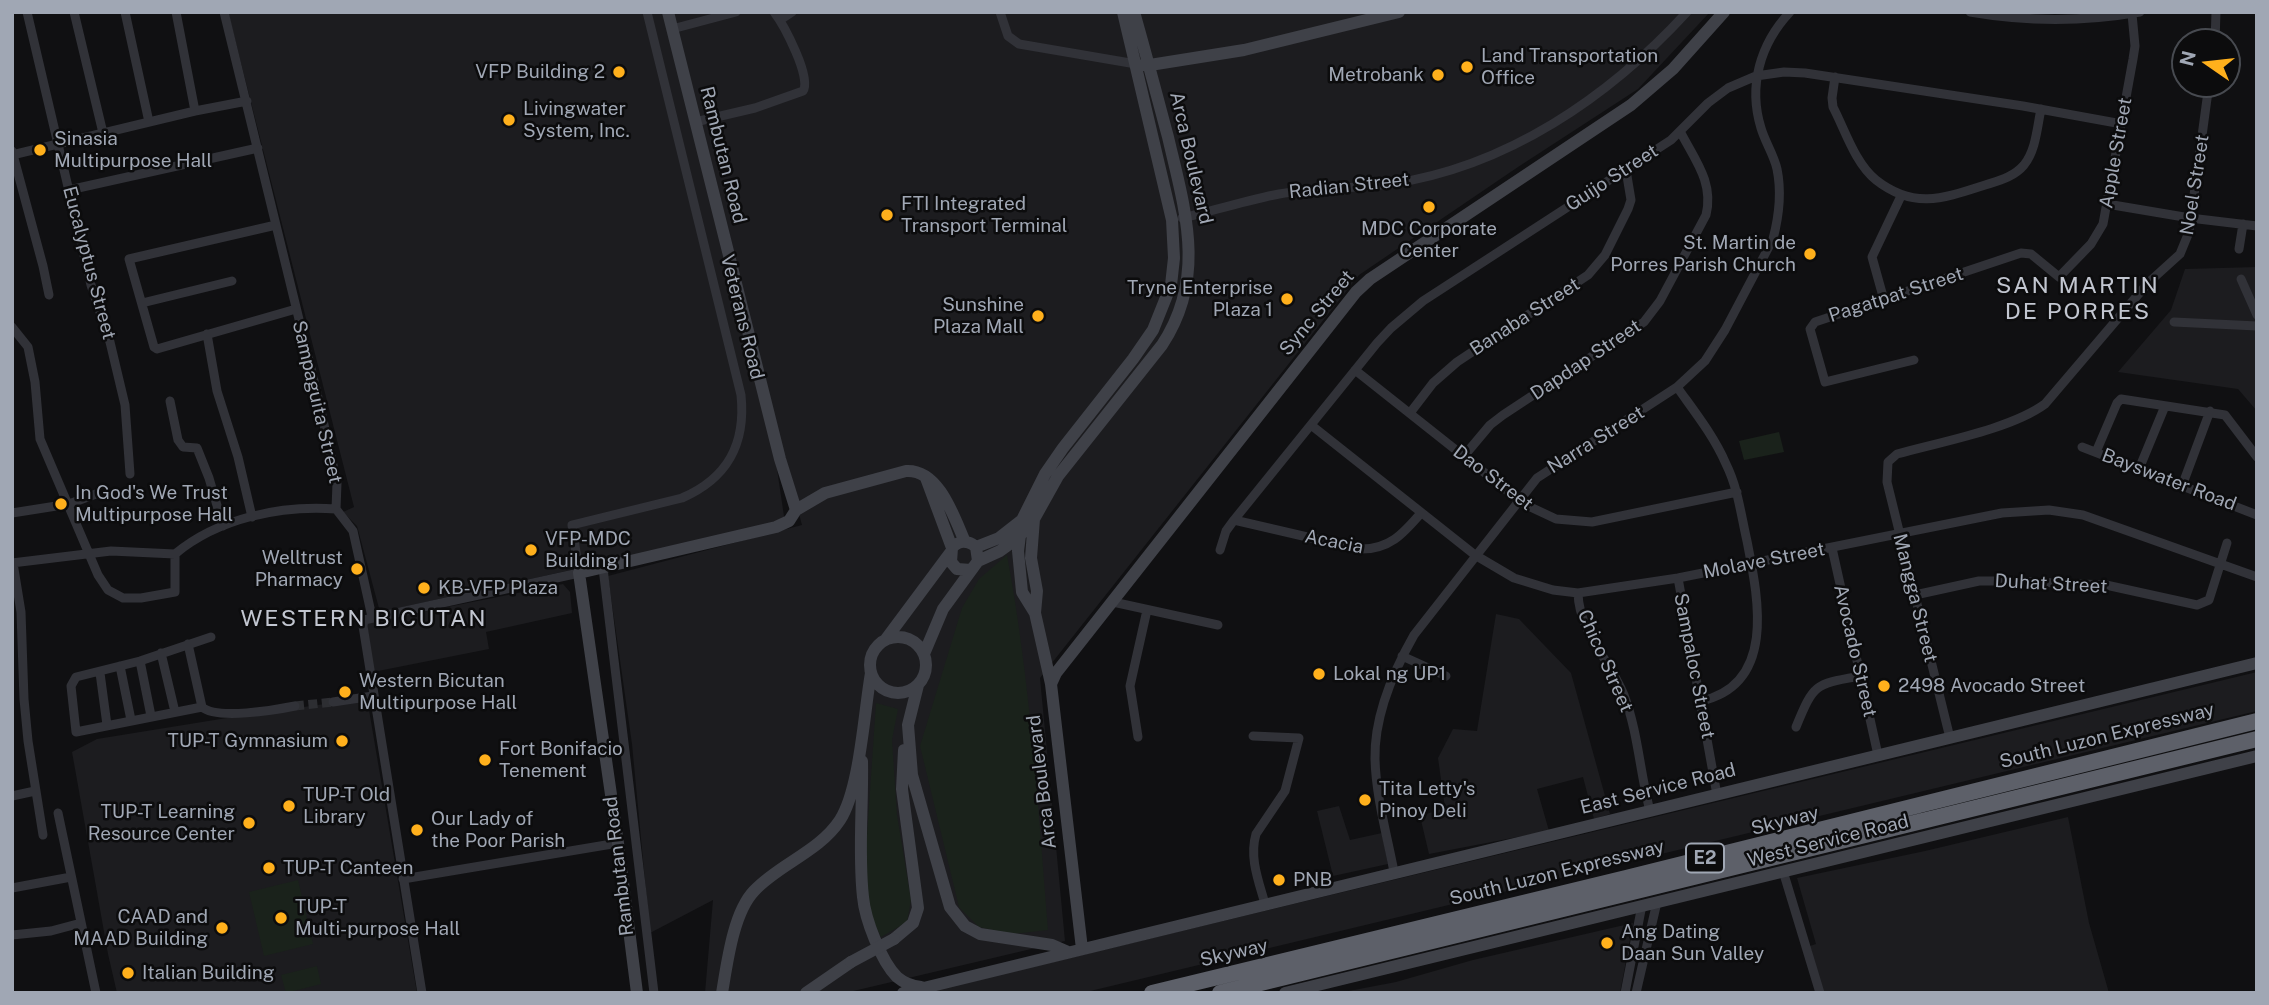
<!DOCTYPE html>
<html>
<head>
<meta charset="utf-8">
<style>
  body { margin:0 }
  #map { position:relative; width:2269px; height:1005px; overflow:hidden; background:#101012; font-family:"Public Sans",sans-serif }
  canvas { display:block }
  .frame { position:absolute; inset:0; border:14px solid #a0a7b4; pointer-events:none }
  .north { position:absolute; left:2171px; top:28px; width:70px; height:70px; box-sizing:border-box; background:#0c0c0d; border:2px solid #474a50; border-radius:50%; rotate:284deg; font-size:19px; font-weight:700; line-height:28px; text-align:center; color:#a0a7b4 }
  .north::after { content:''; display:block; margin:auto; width:24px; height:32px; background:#ffb01c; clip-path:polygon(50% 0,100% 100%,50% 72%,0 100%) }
</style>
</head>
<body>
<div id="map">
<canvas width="2269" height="1005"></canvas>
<div class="frame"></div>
<div class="north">N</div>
</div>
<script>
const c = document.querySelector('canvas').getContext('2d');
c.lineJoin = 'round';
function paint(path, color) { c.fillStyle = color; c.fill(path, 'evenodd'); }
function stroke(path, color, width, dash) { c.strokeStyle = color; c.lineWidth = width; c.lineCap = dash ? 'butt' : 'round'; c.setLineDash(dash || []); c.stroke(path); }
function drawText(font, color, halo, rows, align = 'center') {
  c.font = font + ' "Public Sans",sans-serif'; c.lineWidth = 5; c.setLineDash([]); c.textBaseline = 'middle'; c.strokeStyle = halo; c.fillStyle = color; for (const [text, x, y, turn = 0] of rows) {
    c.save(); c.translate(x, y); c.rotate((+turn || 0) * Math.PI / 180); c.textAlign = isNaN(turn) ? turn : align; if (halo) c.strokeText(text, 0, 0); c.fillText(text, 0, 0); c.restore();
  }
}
paint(new Path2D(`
  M228,12H1710L1638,89L1518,167L1359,275L1040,678L1065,941L845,993H705L713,900L650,933L632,744L608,576L802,525L765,388L785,523L380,612L357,526L343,512L354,507Z
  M2257,267V411L2238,389L2118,372L2171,310L2185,269Z
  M563,584L570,592L572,613L486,632L489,649L373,672L367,623Z
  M1496,614L1519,619L1571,673L1610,814L1594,819L1583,777L1537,789L1549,831L1429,854L1420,816L1445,808L1438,758L1453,729L1477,731Z
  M2257,672V711L1082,993H924Z
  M367,698L417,993H117L108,954L72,752L97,739L233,717Z
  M1339,806L1350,840L1382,833L1388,864L1333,876L1317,811Z
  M2068,817L2089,923L2109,993H1823L1810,946L1816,944L1797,878L1925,851Z
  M1633,923L1620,993H1338L1396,982L1473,960Z`), '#1c1c1f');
paint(new Path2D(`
  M1779,432L1784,452L1744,460L1739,441Z
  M1007,555C1030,679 1038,804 1048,930L1013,934L979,927L959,907L920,746L962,608L979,579Z
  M876,703L898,709L892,740L897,815L911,900L907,922L881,937L871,916L864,879Z
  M298,880L313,944L264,956L249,892Z
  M317,966L321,984L286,993L281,975Z`), '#1a221b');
stroke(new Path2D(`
  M295,706L333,702`), '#2d2e32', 9, [9, 4.5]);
stroke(new Path2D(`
  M27,12L91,285L110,342L125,405L130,474
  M74,12L103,133
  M125,12L149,122
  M176,12L195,111
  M224,12L317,393L337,483L336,509
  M1000,12L1008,36L1019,44L1136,64
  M1970,12C2028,22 2083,22 2140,12
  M780,20L792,12
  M672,29L736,12
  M2215,42L2216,12
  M1835,77L1832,98L1833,107C1845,130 1855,163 1876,180C1913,209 1942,199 1982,186C1997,181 2013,178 2024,165C2036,150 2037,128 2041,109
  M695,122L755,108L803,91C812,78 784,25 774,12
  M12,151L43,266L49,295
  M12,155L195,111L247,101
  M69,190L258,148
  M2107,204L2190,218L2257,226
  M1182,218C1214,211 1247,200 1279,194C1316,187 1354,189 1390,184C1507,167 1609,97 1687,12
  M276,225L129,259L154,347L157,349L296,309
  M2239,249L2243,224
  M2241,279L2257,315
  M1884,300L1872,257L1901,196
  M142,303L232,281
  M2174,322L2257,326
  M12,327L28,347L35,382L40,439L98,575L108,590L123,598H141L175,592V554
  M207,334L217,391L238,457L252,517
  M1914,360L1825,382L1810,329L1815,322L2021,253L2031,254L2059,277L2091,244L2103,224L2133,59L2135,46L2132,14
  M1355,370L1524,504L1556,519L1592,522L1737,492
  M1677,387C1694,411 1714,436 1726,464C1738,488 1741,515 1747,541C1758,597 1777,684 1701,701
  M170,401L178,440L183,447L197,448L209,478L223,526
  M1410,413L1433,383L1457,362L1588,275L1605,255L1628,209L1631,200L1626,170
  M1311,425L1475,555L1514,578L1553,590L1578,593L1678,578L2002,513L2049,510L2083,515L2257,577
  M2082,447L2257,515
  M2096,452L2117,403L2121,399L2225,415L2257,457
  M1464,456L1490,425L1503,415L1644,322L1660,301L1706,215C1714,183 1695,160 1681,133
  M2139,469L2165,406
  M2182,486L2210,411
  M336,509L353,531L372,617
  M12,513L69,504L96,494
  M1234,520L1359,549C1389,550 1403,534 1421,513
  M1832,548L1878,755
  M1220,550L1226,531L1234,520L1377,343L1391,328L1423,301L1671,140L1708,103L1728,88L1756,76L1784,72L1805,73L2023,106L2122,124
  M175,554C218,518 281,505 336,509
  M12,563L111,551L175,554
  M13,563L21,612L24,699L28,741L43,835
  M603,568L654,993
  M1678,578L1717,795
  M1578,593C1579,632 1610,660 1624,695C1638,732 1640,773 1650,811
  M1915,595L1979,581H2008L2106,585L2197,605L2209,600L2227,543
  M1113,602L1218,625
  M211,637L140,661L76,677L71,686L76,732L202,707C216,720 276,710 295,706
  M188,644L202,707
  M161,653L175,712
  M1402,656L1446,676
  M140,661L151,716
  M120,666L131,720
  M100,673L107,725
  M333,702L373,696
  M1796,727C1814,683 1815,684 1861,676
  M1253,736L1299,738L1285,791L1256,834C1249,858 1259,882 1265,904
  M1138,737L1130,686L1147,610
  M1950,738L1887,482L1888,462L1897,454C1940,442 2011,429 2045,404L2148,283L2180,254L2189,232L2209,84
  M12,796L35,791
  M58,813L96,993
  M1783,871L1820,993
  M1394,872C1387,835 1376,797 1375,759C1374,715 1393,672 1414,635L1537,478L1677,387L1705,361L1725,330L1773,239C1779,216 1782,193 1777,169C1774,155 1765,142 1761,128C1748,86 1760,44 1790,12
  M403,879L618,843
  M12,888L71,877
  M12,935L51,931L81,923
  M422,993L363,626L364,620L579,573L572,525L682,498C728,478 746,444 741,395L647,12
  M1625,993L1642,905
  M1636,993L1657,902`), '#313238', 9);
stroke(new Path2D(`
  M668,12L780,459L796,510
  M1143,65H1150L1244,50L1399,12
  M926,478L952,548
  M1034,519L1031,558L1037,591L1035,613
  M976,547L999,538L1022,520
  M978,561L1000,551L1018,538L1034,519L1058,476L1162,345C1207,277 1185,210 1168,137C1157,96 1146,54 1134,12
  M870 665a28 28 0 1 1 56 0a28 28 0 1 1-56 0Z
  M886,639L950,553
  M924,654L943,609L978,561L976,547C968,540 959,540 952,548L951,562L957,569L971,570
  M1051,684L1056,673L1356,292L1370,279L1631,105L1673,69L1724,12
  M918,685L908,725L912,775L950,907L965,926L980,934L1052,945L1068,952
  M862,761C863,805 858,853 863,897C865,919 881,961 897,977C904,983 912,986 921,987
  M894,939L913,923L918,908L902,789L904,750
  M1082,949L1051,684L1035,613L1022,592L1018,551L1022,520L1045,474L1063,448L1133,359L1153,330L1171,285L1174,258L1172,220L1123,12
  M637,993L618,843L579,573L776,527L789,521L796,510L825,493L906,471C939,469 954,517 965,542
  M722,993C727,964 733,913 754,891C779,864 819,852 840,820C860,789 864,712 871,673
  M806,993L851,962
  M903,993L2257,663
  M1285,993L2257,756`), '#3f4148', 12);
stroke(new Path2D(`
  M1152,993L1626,878L2257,721
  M1220,993L2257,739`), '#5d6069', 16);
stroke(new Path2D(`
  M851,962L894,939`), '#3f4148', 12);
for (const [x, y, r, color] of [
  [1467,67,7,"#ffb01c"],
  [619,72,7,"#ffb01c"],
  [1438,75,7,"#ffb01c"],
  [509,120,7,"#ffb01c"],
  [40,150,7,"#ffb01c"],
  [1429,207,7,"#ffb01c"],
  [887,215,7,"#ffb01c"],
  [1810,254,7,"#ffb01c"],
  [1287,299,7,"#ffb01c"],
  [1038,316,7,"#ffb01c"],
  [61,504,7,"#ffb01c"],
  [531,550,7,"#ffb01c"],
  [357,569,7,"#ffb01c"],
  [424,588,7,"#ffb01c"],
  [1319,674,7,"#ffb01c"],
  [1884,686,7,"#ffb01c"],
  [345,692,7,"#ffb01c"],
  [342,741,7,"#ffb01c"],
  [485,760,7,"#ffb01c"],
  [1365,800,7,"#ffb01c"],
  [289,806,7,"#ffb01c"],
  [249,823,7,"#ffb01c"],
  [417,830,7,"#ffb01c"],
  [269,868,7,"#ffb01c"],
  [1279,880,7,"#ffb01c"],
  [281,918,7,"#ffb01c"],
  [222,928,7,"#ffb01c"],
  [1607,943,7,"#ffb01c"],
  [128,973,7,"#ffb01c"]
]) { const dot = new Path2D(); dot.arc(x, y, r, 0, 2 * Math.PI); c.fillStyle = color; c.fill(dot); stroke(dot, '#0c0c0d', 2.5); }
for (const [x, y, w] of [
  [1705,858,38]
]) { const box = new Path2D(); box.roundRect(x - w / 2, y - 14.5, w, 29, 5); c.fillStyle = '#0c0c0d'; c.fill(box); stroke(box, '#a0a7b4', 2); }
drawText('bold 18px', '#a0a7b4', null, [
  ["E2",1705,858]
]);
drawText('19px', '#a0a7b4', '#0c0c0d', [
  ["Land Transportation",1481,56],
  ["Office",1481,78],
  ["VFP Building 2",605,72,"right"],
  ["Metrobank",1424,75,"right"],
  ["Livingwater",523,109],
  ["System, Inc.",523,131],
  ["Sinasia",54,139],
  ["Multipurpose Hall",54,161],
  ["FTI Integrated",901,204],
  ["Transport Terminal",901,226],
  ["MDC Corporate",1429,229,"center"],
  ["Center",1429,251,"center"],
  ["St. Martin de",1796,243,"right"],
  ["Porres Parish Church",1796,265,"right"],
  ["Tryne Enterprise",1273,288,"right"],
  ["Plaza 1",1273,310,"right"],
  ["Sunshine",1024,305,"right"],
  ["Plaza Mall",1024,327,"right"],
  ["In God's We Trust",75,493],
  ["Multipurpose Hall",75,515],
  ["VFP-MDC",545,539],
  ["Building 1",545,561],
  ["Welltrust",343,558,"right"],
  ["Pharmacy",343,580,"right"],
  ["KB-VFP Plaza",438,588],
  ["Lokal ng UP1",1333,674],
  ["Western Bicutan",359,681],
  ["Multipurpose Hall",359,703],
  ["2498 Avocado Street",1898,686],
  ["TUP-T Gymnasium",328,741,"right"],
  ["Fort Bonifacio",499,749],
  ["Tenement",499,771],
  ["Tita Letty's",1379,789],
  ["Pinoy Deli",1379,811],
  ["TUP-T Old",303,795],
  ["Library",303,817],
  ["TUP-T Learning",235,812,"right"],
  ["Resource Center",235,834,"right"],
  ["Our Lady of",431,819],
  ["the Poor Parish",431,841],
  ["TUP-T Canteen",283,868],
  ["PNB",1293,880],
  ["TUP-T",295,907],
  ["Multi-purpose Hall",295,929],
  ["CAAD and",208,917,"right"],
  ["MAAD Building",208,939,"right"],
  ["Ang Dating",1621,932],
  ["Daan Sun Valley",1621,954],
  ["Italian Building",142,973]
], 'left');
drawText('19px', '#a0a7b4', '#0c0c0d', [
  ["Apple Street",2116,153,-80],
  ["Rambutan Road",723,155,76],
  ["Arca Boulevard",1191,158,77],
  ["Guijo Street",1612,178,-33],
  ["Noel Street",2195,185,-81],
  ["Radian Street",1349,186,-6],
  ["Eucalyptus Street",89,263,75],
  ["Pagatpat Street",1896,295,-18],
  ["Sync Street",1317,313,-50],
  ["Veterans Road",742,317,76],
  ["Banaba Street",1525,317,-33],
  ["Dapdap Street",1586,360,-34],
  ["Sampaguita Street",317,402,77],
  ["Narra Street",1596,440,-32],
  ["Dao Street",1493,478,37],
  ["Bayswater Road",2169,480,21],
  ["Acacia",1334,542,11],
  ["Molave Street",1764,561,-11],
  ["Duhat Street",2051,584,3],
  ["Mangga Street",1915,598,76],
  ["Avocado Street",1855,651,77],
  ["Chico Street",1605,661,66],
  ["Sampaloc Street",1694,666,79],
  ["South Luzon Expressway",2107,736,-14],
  ["Arca Boulevard",1042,782,-97],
  ["East Service Road",1658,789,-14],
  ["Skyway",1785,821,-14],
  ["West Service Road",1828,841,-14],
  ["Rambutan Road",619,866,-97],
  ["South Luzon Expressway",1557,873,-14],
  ["Skyway",1234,953,-13]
]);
c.letterSpacing = '2px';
drawText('23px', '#c2c6d0', '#0c0c0d', [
  ["SAN MARTIN",2078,286],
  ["DE PORRES",2078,312],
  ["WESTERN BICUTAN",364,619]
]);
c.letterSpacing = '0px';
</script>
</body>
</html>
